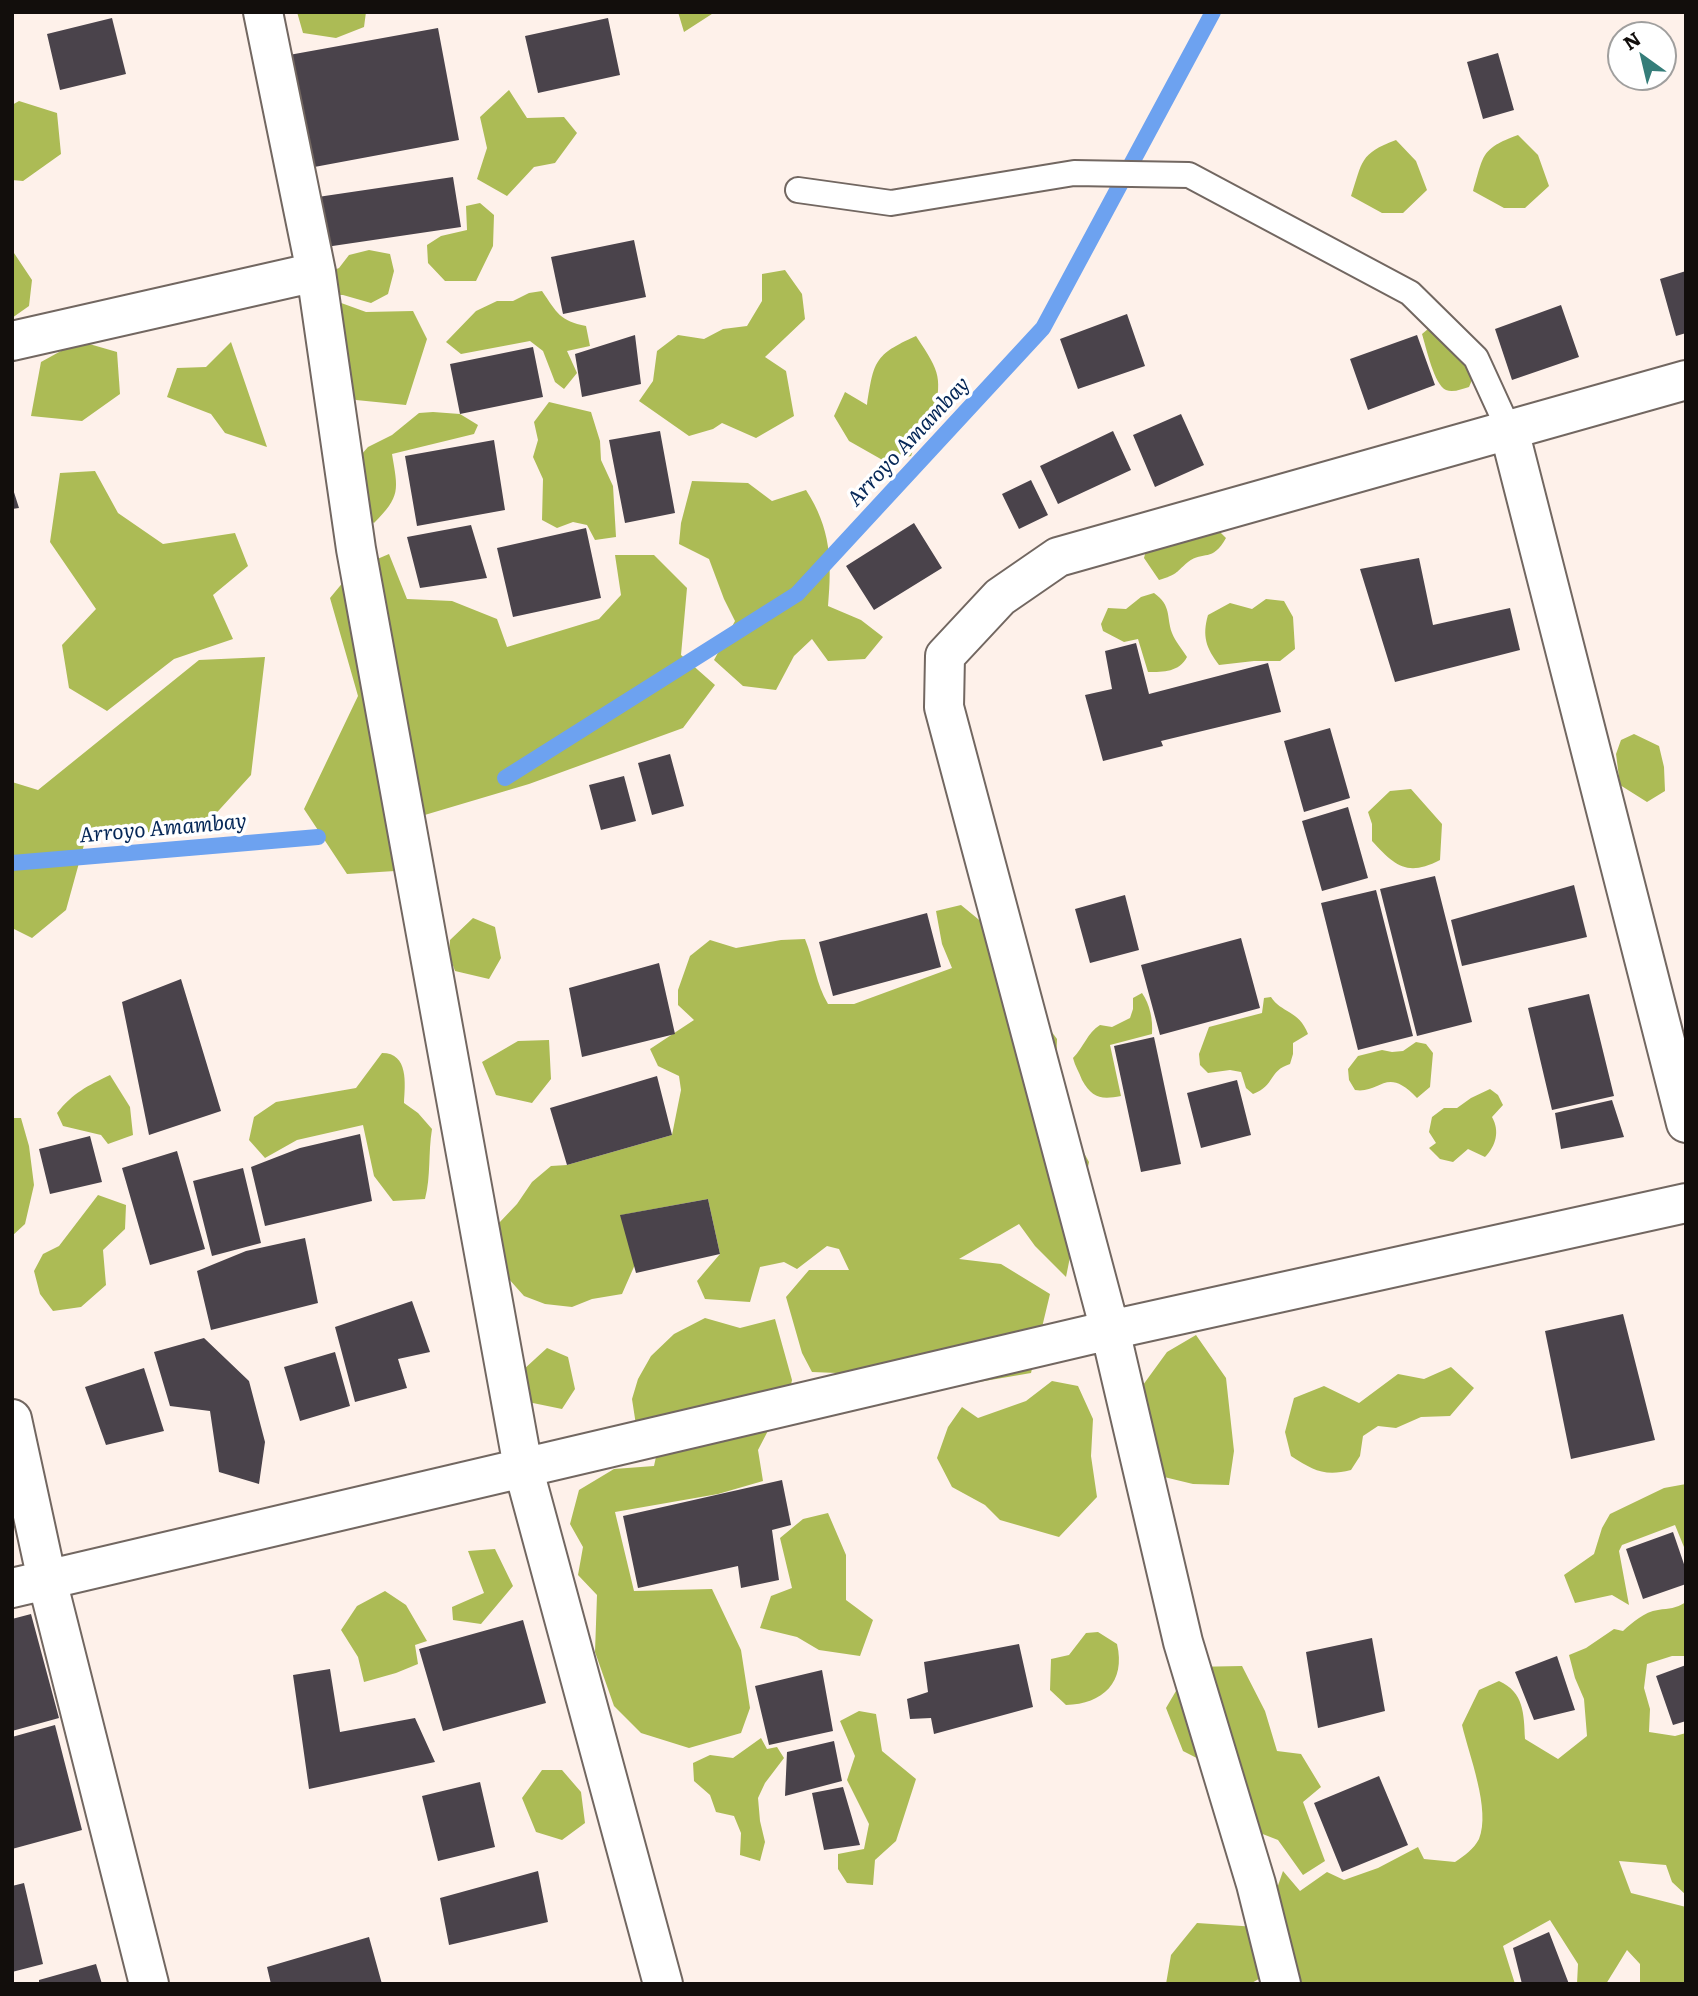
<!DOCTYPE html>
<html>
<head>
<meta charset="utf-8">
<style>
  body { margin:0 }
  #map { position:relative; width:1698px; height:1996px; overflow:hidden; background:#fef1ea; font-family:Literata,serif }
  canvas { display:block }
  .frame { position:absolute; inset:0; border:14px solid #120e0c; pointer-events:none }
  .north { position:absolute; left:1607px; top:21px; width:70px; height:70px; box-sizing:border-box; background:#fff; border:2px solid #a09f9e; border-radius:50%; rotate:326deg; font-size:19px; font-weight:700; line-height:28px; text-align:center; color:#120e0c }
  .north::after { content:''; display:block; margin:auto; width:24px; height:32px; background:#357d79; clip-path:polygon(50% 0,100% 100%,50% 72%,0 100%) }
</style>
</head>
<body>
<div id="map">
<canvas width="1698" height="1996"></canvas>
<div class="frame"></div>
<div class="north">N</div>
</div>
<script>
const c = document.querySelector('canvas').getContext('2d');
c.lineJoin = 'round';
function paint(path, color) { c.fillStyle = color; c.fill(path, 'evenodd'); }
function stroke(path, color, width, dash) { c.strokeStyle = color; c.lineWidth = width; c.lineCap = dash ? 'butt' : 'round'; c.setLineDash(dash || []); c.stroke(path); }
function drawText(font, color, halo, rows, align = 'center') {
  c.font = font + ' Literata,serif'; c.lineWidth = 7; c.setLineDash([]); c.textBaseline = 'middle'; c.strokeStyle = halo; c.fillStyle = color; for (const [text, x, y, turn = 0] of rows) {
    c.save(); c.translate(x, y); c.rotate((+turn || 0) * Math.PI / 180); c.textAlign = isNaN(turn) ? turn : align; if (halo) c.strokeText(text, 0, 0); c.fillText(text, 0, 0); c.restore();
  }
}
paint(new Path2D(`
  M297,12H366L364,27L336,38L303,33Z
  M678,12H715L684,32Z
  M509,90L527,118L564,117L577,133L555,163L534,167L507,196L477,179L487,148L480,117Z
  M19,101L57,113L61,154L23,181L12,180V105Z
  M1518,135L1538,155L1549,186L1525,208H1504L1473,191C1484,155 1480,149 1518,135Z
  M1396,140L1416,161L1427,190L1403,213H1382L1351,196C1363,161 1359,154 1396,140Z
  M480,203L494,215L493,246L476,281H445L428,263L427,245L441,236L467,230L466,206Z
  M12,250L32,280L29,306L12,318Z
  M369,250L390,254L394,271L388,294L371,303L343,295L312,294L324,274L339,268L349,255Z
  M785,270L802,294L805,319L765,357L786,371L794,416L756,438L722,423L713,429L689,436L639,401L653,381L657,351L678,335L704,339L723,329L747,326L762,301V274Z
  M542,291C557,313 560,321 586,326L590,346L567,351L577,373L564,389L555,382L543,351L530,341L461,354L446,342L476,311L497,301H513L529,293Z
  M333,300L366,312L413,311L427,339L406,405L356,400L316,371L305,333Z
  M1453,322L1472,380L1469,387C1462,389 1453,393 1446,390C1434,385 1426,347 1422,334L1434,324Z
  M916,336C942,375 941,376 934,421L922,425L911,456L886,462L849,441L834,416L845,392L867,405C874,361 874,355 916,336Z
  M79,341L117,352L120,394L82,421L31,416L41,362Z
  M231,342L267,447L225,433L211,414L167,397L177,368L206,367Z
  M549,402L591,412L600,441L601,460L613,486L616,537L595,540L587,525L573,522L557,528L542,520L543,479L533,457L538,440L534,422Z
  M433,412L460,414L478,425L474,434L392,454C398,490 401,496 374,523L364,515L347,471L368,447L392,435L419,413Z
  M95,471L118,513L163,544L235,533L248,566L213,595L233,639L174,659L107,711L69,688L62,645L96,609L50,542L60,473Z
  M692,481L748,483L772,501L806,490C831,529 832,561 828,606L861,620L883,637L865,659L828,661L812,639L794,656L776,690L743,686L714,660L735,621L724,599L709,559L679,544L681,523Z
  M1219,531L1226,538C1212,563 1204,550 1188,562C1174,574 1178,574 1159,580L1144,558L1147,546Z
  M389,554L407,599L452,601L497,619L507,647L599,619L621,595L615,555H654L687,588L681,655L715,685L683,728L529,784L391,825L395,871L347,874L304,809L358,696L330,598L354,569Z
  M1154,593C1172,606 1166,616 1172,633C1175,641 1182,649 1187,657C1179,672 1164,672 1148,672L1138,639L1124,642L1103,631L1101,624L1108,608L1126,609L1141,597Z
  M1266,599L1284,601L1293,617L1295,649L1280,661H1254L1219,665C1206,648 1202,636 1208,615L1230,603L1252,609Z
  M265,657L251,775L200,831L87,834L66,910L32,938L12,928V782L38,790L199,660Z
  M1634,734L1659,746L1664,767L1665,791L1647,802L1620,785L1616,754L1621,740Z
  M1411,789L1442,824L1440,860C1407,877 1395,866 1372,841V824L1368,812L1390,791Z
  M961,905L995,933L1030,1003L1057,1039L1055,1101L1089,1162L1066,1277L1035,1246L1019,1224L959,1259L1001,1264L1050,1294L1031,1373L938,1389L913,1376L812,1372L802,1353L786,1297L809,1270H849L839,1249L827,1246L797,1269L784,1262L760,1267L750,1302L705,1299L697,1281L720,1254L708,1199L621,1215L644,1244L622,1294L592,1299L572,1307L545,1304L524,1296L508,1278L497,1253L499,1223L517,1204L532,1182L551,1166L567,1165L672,1135L681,1090L679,1076L658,1066L650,1049L694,1020L678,1005V990L690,956L710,940L736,948L781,940L805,939C814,961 816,984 828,1004H854L952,968L942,944L936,911Z
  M473,918L495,927L501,958L489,979L455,971L449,954L450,940Z
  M1142,993C1150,1005 1153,1019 1152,1034L1110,1045L1121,1096C1101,1100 1092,1098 1082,1080C1079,1072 1075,1066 1073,1058C1084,1047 1087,1033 1100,1025L1112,1027L1130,1018L1133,1009V998Z
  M1271,997C1281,1013 1299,1010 1308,1034L1293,1043V1054L1290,1064C1268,1071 1276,1085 1253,1094L1246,1088L1241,1072L1230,1070L1208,1073L1200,1065L1199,1054L1209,1027L1262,1013L1264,998Z
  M549,1040L551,1079L532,1103L496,1095L482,1062L518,1041Z
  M1416,1042L1426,1044L1433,1053L1430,1087L1417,1098C1386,1065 1381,1094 1355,1090L1349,1080L1348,1069L1358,1056L1382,1050L1392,1052L1403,1051Z
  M382,1053C409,1053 405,1084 404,1103L418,1113L432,1129C428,1153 431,1176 425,1199L393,1201L374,1176L363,1125L297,1140L265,1158L249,1140L254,1117L276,1102L356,1088Z
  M110,1075L130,1107L133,1135L108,1144L101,1135L63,1126L57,1113C73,1093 87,1086 110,1075Z
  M1490,1089L1498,1095L1503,1105L1492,1117C1500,1131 1496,1146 1485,1157L1468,1149L1453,1162L1440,1159L1429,1148L1436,1143L1429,1132L1432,1117L1444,1108H1457L1471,1098Z
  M12,1118H21L29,1146L34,1185L25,1224L12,1236Z
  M98,1195L126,1205L125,1229L103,1250L106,1285L81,1307L53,1311L40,1294L34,1271L43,1254L59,1246Z
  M705,1318L740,1328L775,1319L792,1380L788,1400L636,1425L632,1399L638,1379L651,1356L674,1334Z
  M1196,1335L1226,1378L1234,1451L1229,1485L1193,1484L1160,1476L1150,1441L1143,1385L1167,1352Z
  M547,1348L568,1357L575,1389L562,1409L528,1402L523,1370Z
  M1451,1367L1474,1388L1450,1416L1421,1417L1396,1428L1378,1426L1363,1436L1360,1456L1351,1470C1324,1477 1313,1470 1291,1456L1285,1432L1294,1398L1324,1386L1359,1403L1398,1374L1424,1379Z
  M1052,1381L1078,1386L1093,1419L1091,1456L1097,1497L1059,1537L1000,1520L985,1505L952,1487L937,1458L948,1427L962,1407L978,1418L1026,1401Z
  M772,1423L758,1450L763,1481L718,1494L615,1512L634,1591L712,1589L741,1650L750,1708L741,1733L689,1748L641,1733L614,1706L595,1652L597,1595L578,1575L583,1547L570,1524L579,1490L614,1469L654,1466L659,1443Z
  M1686,1484V1552L1675,1525L1622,1545L1619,1551L1629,1605L1612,1595L1575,1603L1564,1575L1594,1554L1602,1528L1610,1514L1664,1488Z
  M828,1513L846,1555V1600L873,1620L860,1656L819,1650L797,1637L760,1628L771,1596L792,1588L780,1538L803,1519Z
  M495,1549L513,1586L481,1624L453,1620L452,1607L484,1593L468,1551Z
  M385,1591L406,1605L427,1641L415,1645L418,1664L396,1673L364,1682L358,1657L341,1630L357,1606Z
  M1686,1602V1656H1672L1647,1664L1644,1688L1650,1709L1649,1732L1675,1736L1686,1733V1895L1672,1882L1666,1865L1619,1861L1631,1893L1686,1907V1984H1640V1964L1627,1950L1606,1984H1577L1578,1964L1550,1920L1503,1946L1515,1984H1289L1278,1968L1250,1984H1166L1171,1955L1197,1923L1272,1928V1903L1283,1871L1300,1891L1327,1872L1344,1880L1378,1868L1418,1847L1424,1859L1455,1862C1464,1856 1474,1849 1479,1839C1491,1810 1469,1755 1462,1725L1479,1690L1499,1681C1524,1692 1524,1714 1525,1739L1558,1759L1587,1736L1584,1699L1575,1678L1569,1655L1586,1648L1614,1629L1623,1631C1633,1622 1644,1612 1658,1610C1670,1608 1675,1609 1686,1602Z
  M1098,1632L1117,1644C1126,1682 1103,1704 1066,1705L1050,1690L1051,1659L1069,1655L1086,1633Z
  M1242,1666L1265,1711L1277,1751L1301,1754L1321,1787L1303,1802L1325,1861L1303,1875L1278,1840L1219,1817L1230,1775L1183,1751L1166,1708L1190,1667Z
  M859,1711L876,1714L882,1751L916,1779L896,1841L875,1860L873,1885L847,1883L838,1869V1854L864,1849L869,1824L847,1780L855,1756L840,1721Z
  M761,1738L767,1749L777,1747L784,1758L765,1783L758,1798L760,1821L765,1842L760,1861L740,1855L741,1833L734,1816L716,1812L710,1795L694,1781L693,1763L710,1755L733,1758Z
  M542,1770H562L581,1792L585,1823L562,1840L536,1832L522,1798Z`), '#acbb55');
stroke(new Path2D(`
  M505,778L797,594L1043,328L1213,12
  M12,863L318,837`), '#6da2f0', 16);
paint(new Path2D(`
  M112,18L126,74L60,90L47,34Z
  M608,18L620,75L538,93L525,36Z
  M438,28L459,140L309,168L289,55Z
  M1498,53L1514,110L1483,119L1467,62Z
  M453,177L461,227L319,248L311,198Z
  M634,240L646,297L563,314L551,257Z
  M1686,271V333L1676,336L1660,279Z
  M1561,305L1579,357L1512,380L1495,329Z
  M1127,314L1145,366L1078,389L1060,339Z
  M635,335L641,384L582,397L575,354Z
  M1417,335L1435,385L1368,410L1350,359Z
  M533,347L543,397L460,414L450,364Z
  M1181,414L1204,465L1155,487L1133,435Z
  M660,431L675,513L625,523L609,440Z
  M1113,431L1131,470L1058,504L1040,466Z
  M494,440L505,510L417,526L405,456Z
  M1031,480L1048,515L1019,529L1002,494Z
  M12,486L19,508L12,509Z
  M914,523L942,568L874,610L846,566Z
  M471,525L487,578L420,588L407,537Z
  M586,528L601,598L513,617L497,548Z
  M1419,558L1433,625L1510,608L1520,650L1395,682L1360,569Z
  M1136,643L1149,694L1268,663L1281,712L1161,741L1163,746L1103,761L1085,695L1112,689L1105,651Z
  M1330,728L1350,798L1304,812L1284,741Z
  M670,754L684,806L652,815L638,763Z
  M624,776L636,821L601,830L589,785Z
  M1348,807L1368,878L1322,891L1302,821Z
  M1435,876L1472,1022L1417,1036L1380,889Z
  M1574,885L1587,937L1462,966L1451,920Z
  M1376,890L1413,1036L1358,1050L1321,903Z
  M1125,895L1139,950L1090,963L1075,909Z
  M927,913L941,967L833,996L819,942Z
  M1241,938L1260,1008L1160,1035L1141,965Z
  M659,963L675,1034L582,1057L569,988Z
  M181,979L221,1111L149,1135L122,1002Z
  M1589,994L1614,1096L1552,1110L1528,1008Z
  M1154,1037L1181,1164L1141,1172L1114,1046Z
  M657,1076L672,1135L567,1165L550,1108Z
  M1237,1080L1251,1135L1201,1148L1187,1093Z
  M1612,1100L1624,1137L1561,1149L1555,1113Z
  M360,1134L372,1201L265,1226L251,1167L300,1148Z
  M90,1136L102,1182L50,1194L39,1149Z
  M177,1151L205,1249L150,1265L122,1168Z
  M243,1168L261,1243L212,1256L193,1181Z
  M708,1199L720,1254L636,1273L620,1215Z
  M305,1238L318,1303L211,1330L197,1271L246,1251Z
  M412,1301L430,1352L398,1359L407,1388L355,1402L335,1327Z
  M1623,1314L1655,1440L1571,1459L1545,1331Z
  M204,1338L249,1381L265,1442L259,1484L219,1472L210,1411L170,1406L154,1352Z
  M335,1352L350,1406L300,1421L284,1367Z
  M144,1368L164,1431L106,1445L85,1387Z
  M782,1480L791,1525L772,1530L779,1580L741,1588L738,1566L638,1588L623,1516Z
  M1673,1532L1686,1570V1584L1643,1599L1626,1549Z
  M31,1614L59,1718L12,1731V1619Z
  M523,1620L546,1703L443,1731L419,1649Z
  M1372,1638L1385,1711L1318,1728L1306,1652Z
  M1019,1644L1033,1707L934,1734L931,1718L910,1719L907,1699L928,1692L924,1662Z
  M1557,1656L1575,1710L1534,1720L1515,1672Z
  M1686,1665V1721L1673,1725L1656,1676Z
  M330,1669L340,1732L415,1718L435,1762L309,1789L293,1675Z
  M822,1670L833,1731L769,1745L755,1686Z
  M55,1725L82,1830L12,1849V1737Z
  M834,1741L842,1781L785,1796L787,1752Z
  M1379,1776L1408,1845L1342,1872L1314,1803Z
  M480,1782L495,1847L438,1861L422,1796Z
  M843,1787L860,1845L824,1850L812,1793Z
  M538,1871L548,1922L449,1945L440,1898Z
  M24,1883L43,1964L12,1972V1886Z
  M1549,1932L1569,1984H1522L1513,1948Z
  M369,1937L382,1984H271L267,1967Z
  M96,1964L102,1984H39V1980Z`), '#4a434b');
const service = new Path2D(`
  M798,190L891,203L1074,173L1189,175L1410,293L1476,358L1509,430`);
const minor = new Path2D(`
  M263,12L316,272L356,549L523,1467L663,1984
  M12,341L316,272
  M1509,430L1686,1123
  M12,1419L47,1580L149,1984
  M12,1588L1110,1330L1686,1203
  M1281,1984L1256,1884L1183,1642L1110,1330L944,707L945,656L1000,597L1058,557L1686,380`);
stroke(service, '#726761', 28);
stroke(minor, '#726761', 42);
stroke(service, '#fff', 24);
stroke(minor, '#fff', 38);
drawText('italic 21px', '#052757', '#fff', [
  ["Arroyo Amambay",909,442,-47],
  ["Arroyo Amambay",163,829,-5]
]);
</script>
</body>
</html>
